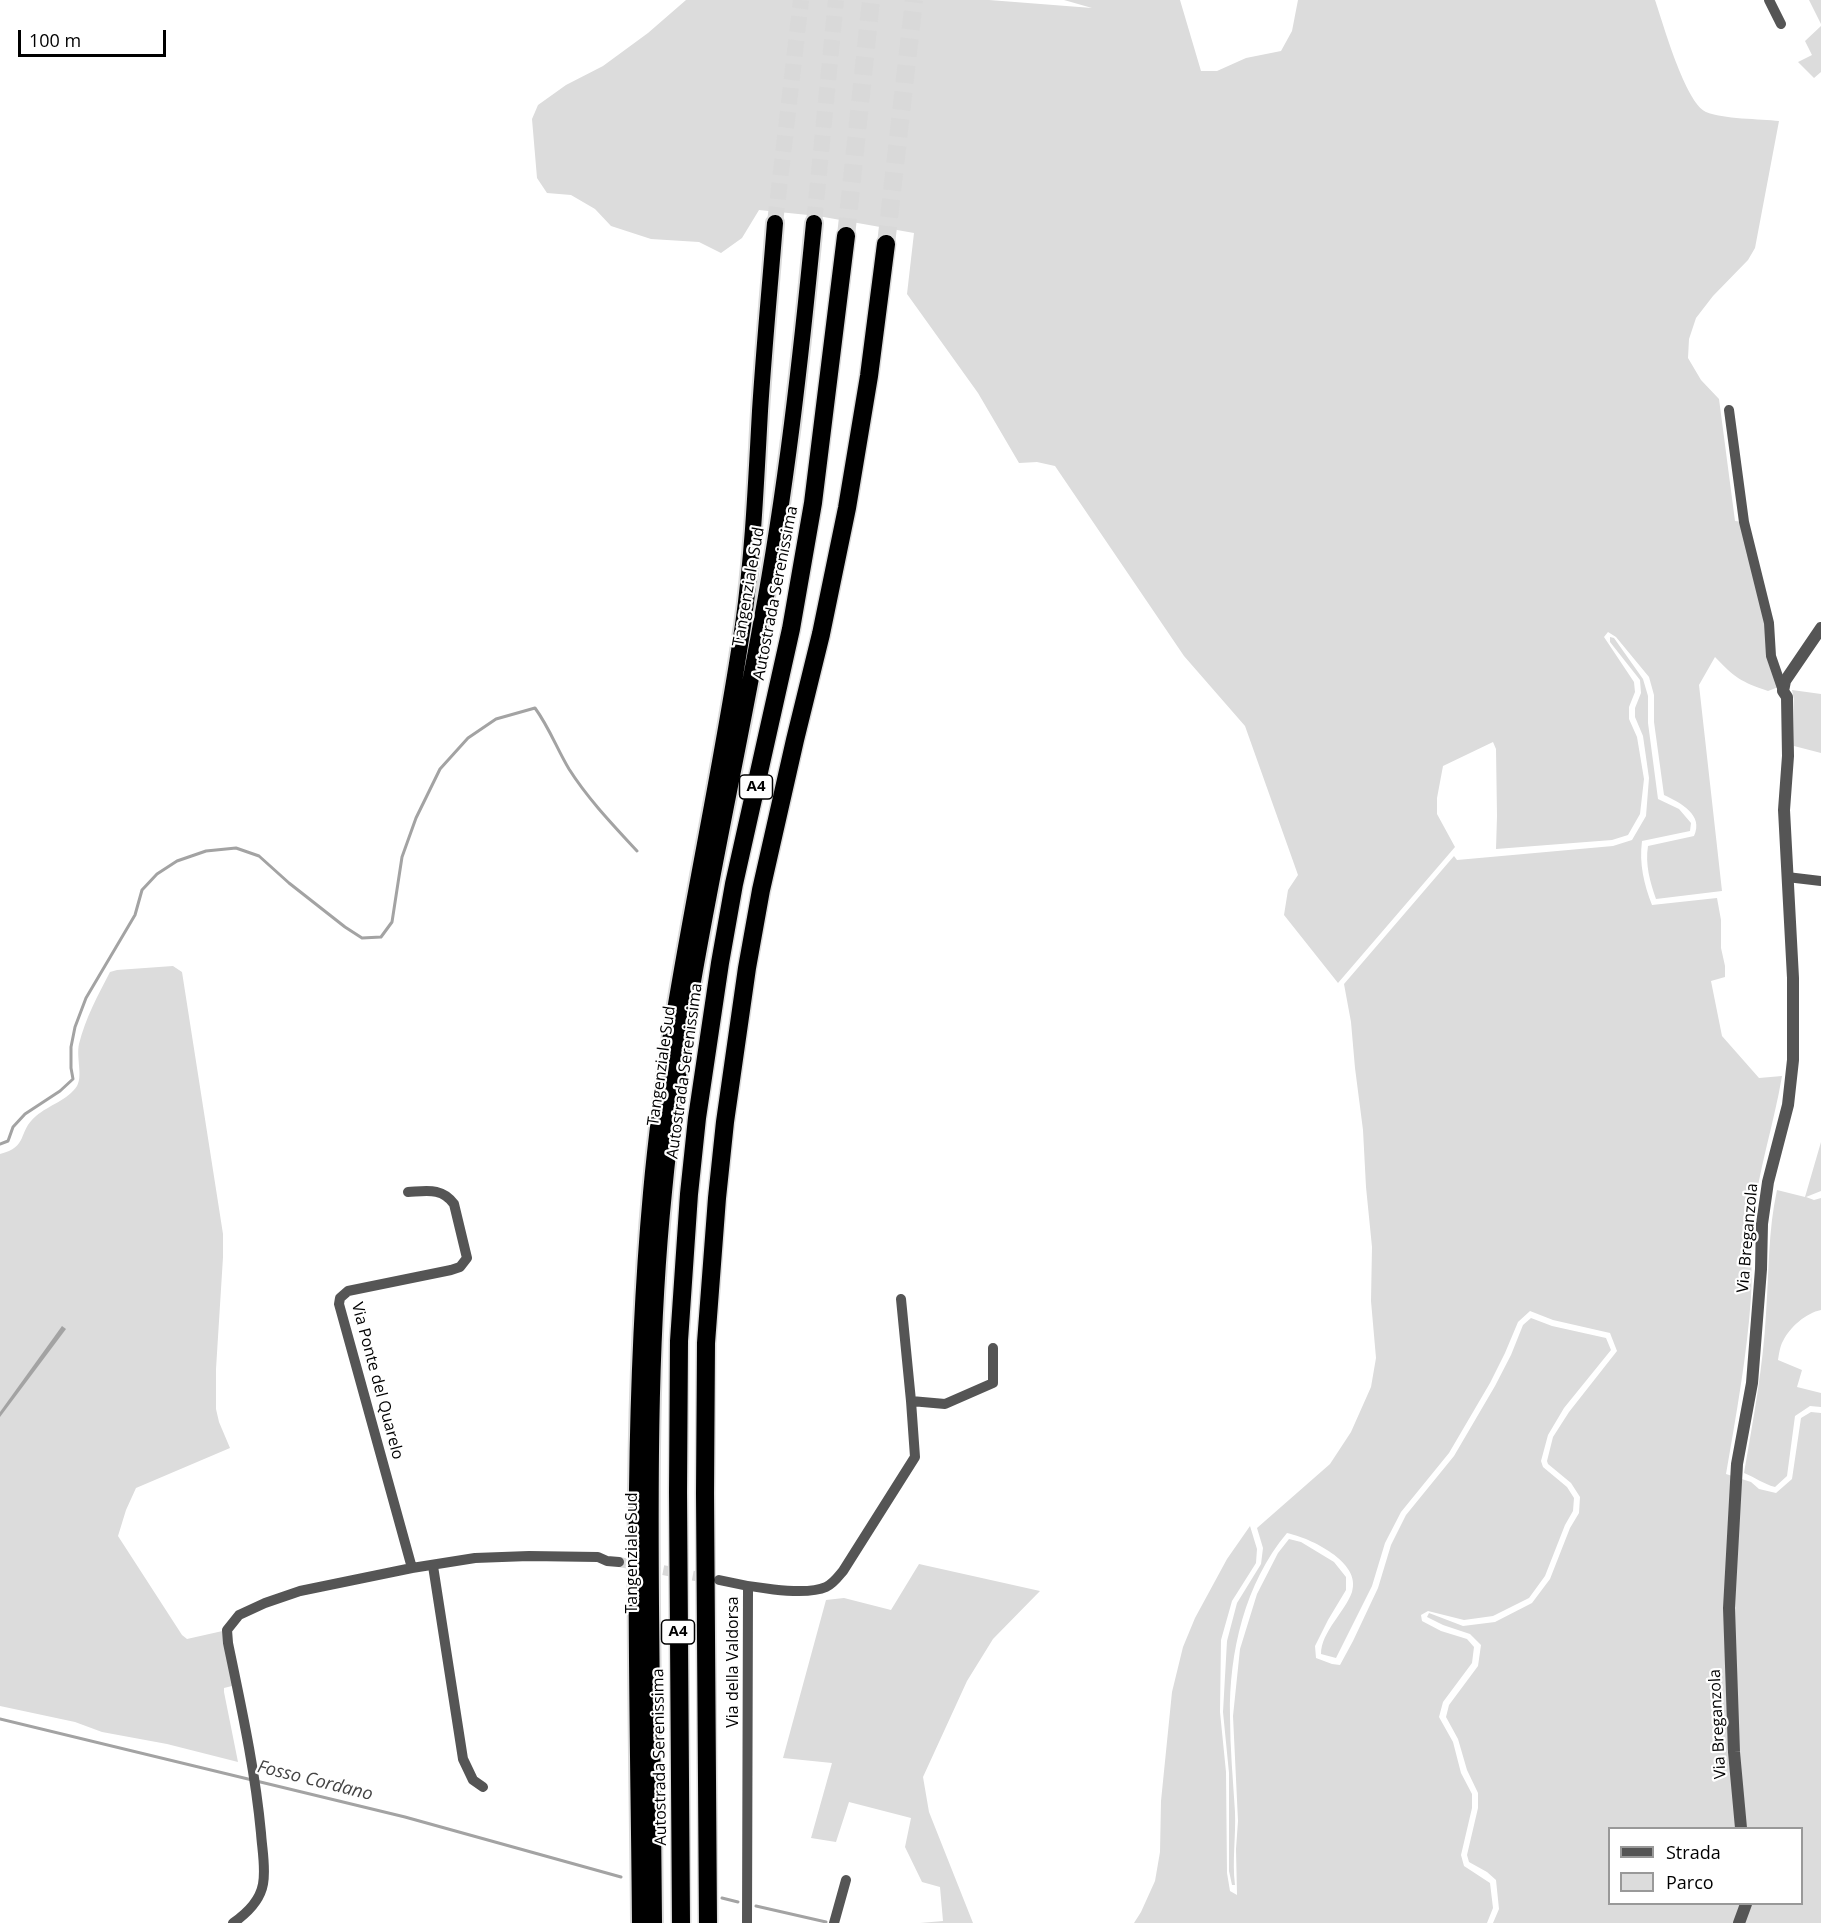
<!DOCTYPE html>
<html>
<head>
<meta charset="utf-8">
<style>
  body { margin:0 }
  #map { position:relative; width:1821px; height:1923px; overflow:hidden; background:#fff; font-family:"Open Sans",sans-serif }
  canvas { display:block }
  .legend { position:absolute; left:1608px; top:1827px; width:195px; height:78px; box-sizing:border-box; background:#fff; border:2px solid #999; margin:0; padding:8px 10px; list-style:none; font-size:18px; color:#000 }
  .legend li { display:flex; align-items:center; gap:12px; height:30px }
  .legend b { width:30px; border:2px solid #999 }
  .scale { position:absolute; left:18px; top:30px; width:148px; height:27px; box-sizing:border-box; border:3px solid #000; border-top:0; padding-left:8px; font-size:18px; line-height:21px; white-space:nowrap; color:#000; -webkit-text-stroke:4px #fff; paint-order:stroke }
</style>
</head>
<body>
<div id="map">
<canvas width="1821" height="1923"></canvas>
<ul class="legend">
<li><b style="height:8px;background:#555"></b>Strada</li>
<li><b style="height:16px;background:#dcdcdc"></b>Parco</li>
</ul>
<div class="scale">100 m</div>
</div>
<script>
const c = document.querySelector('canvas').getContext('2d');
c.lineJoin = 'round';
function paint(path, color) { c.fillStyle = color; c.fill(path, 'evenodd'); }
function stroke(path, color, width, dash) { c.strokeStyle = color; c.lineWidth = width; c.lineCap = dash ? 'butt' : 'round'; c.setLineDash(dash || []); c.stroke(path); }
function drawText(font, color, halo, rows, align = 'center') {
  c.font = font + ' "Open Sans",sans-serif'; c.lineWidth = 4.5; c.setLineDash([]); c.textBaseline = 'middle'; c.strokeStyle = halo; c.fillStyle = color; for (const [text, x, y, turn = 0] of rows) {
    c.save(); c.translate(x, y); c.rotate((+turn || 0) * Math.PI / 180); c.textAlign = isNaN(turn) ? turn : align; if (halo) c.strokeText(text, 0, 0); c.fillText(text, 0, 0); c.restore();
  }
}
paint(new Path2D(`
  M686,0H989L1092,8L1064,0H1180L1201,71H1217L1246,58L1281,51L1292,31L1298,0H1655C1663,23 1685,102 1706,112C1722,119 1761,119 1779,121L1755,248L1748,260L1713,296L1696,318L1689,339L1688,358L1701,380L1719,399L1735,521L1744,522L1781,686L1768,691C1741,682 1734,677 1715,657L1699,685L1722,891L1656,899C1650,882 1645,864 1648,846L1694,836C1704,815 1681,803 1664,795L1654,722V695L1649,677L1616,637L1608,632L1604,637L1634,682L1635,692L1629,707V719L1637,737L1644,779L1640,814L1628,835L1612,840L1496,849L1497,816L1496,749L1493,742L1443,766L1437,798V814L1455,847L1338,983L1284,915L1288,890L1298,875L1245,726L1184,656L1055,466L1037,462L1019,463L978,393L907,294L914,233L818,216L759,210L742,238L721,253L699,242L651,239L611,226L595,209L571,195L547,193L537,178L532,119L538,105L566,85L603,66L648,33Z
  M1809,0H1821V24Z
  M1821,26V72L1814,78L1798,62L1812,55L1805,41Z
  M1610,637L1614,638L1643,679L1648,696V723L1658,799L1679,809L1691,823L1690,831L1642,841C1639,864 1644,884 1652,905L1717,898L1721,920V948L1725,966V977L1711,981L1722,1036L1759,1078L1782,1076C1774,1124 1758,1171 1753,1219C1749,1245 1753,1271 1751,1297C1747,1356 1736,1415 1726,1474L1751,1482L1759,1489L1776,1493L1792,1479L1801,1418L1811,1412L1821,1413V1923H1493L1499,1909L1496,1880L1487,1872L1469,1862L1467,1855L1478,1808V1793L1467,1770L1458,1739L1446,1717L1449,1705L1478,1666L1481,1645L1470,1634L1443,1625L1427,1617L1429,1613L1463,1626L1495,1622L1532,1603L1550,1579L1570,1528L1579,1513L1580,1497L1571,1483L1548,1464L1547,1461L1553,1437L1569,1412L1617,1351L1610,1333L1553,1320L1530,1311L1518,1322L1505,1353L1490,1383L1449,1453L1401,1512L1385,1543L1372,1586L1336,1658L1321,1654C1321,1632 1345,1612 1352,1592C1362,1562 1310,1538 1287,1533C1245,1583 1229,1652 1230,1716C1230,1748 1233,1780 1235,1812C1236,1836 1232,1861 1235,1885H1232L1229,1871V1773L1223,1712L1227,1641L1237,1603L1261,1564L1263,1548L1257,1528L1330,1464L1351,1432L1371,1387L1376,1358L1371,1301L1372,1247L1366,1187L1363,1130L1355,1068L1351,1022L1344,984L1454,856L1457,860L1613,846L1632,840L1646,816L1649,778L1643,736L1635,717V708L1641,693L1640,680L1610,642ZM1610,1828H1802V1904H1610Z
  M1792,690L1821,694V753L1794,746V700Z
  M173,966L182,972L223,1234V1257L216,1369V1409L219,1422L230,1448L136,1488L126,1510L118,1536L182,1635L187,1639L227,1630L236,1685L224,1688V1692L238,1762L167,1744L102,1732L75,1722L0,1706V1154C29,1147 17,1132 36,1116C49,1105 68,1100 77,1086C83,1076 76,1057 79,1044C85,1019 98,995 110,972L117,970Z
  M1821,1142V1191L1806,1197L1814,1200L1821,1198V1310C1806,1313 1790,1327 1783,1341C1780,1346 1779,1354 1778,1360L1802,1370L1797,1387L1821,1393V1407L1810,1406L1795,1416L1787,1476L1775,1487C1763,1484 1755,1477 1744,1473C1753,1420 1763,1368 1766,1314C1769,1272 1768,1231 1777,1190L1805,1197Z
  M1531,1318L1552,1326L1606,1338L1611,1350L1564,1408L1548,1435L1541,1461L1543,1467L1567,1487L1574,1498L1573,1511L1565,1525L1545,1576L1529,1598L1493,1616L1464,1620L1428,1611L1421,1615L1422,1621L1441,1631L1467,1639L1474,1647L1472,1663L1443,1702L1439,1717L1453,1742L1461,1773L1472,1794V1808L1461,1855L1464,1866L1490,1883L1493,1908L1487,1923H1134L1141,1912L1155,1881L1160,1852L1161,1801L1172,1692L1183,1647L1195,1618L1227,1559L1250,1526L1257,1549L1256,1563L1232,1601L1221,1640L1220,1712L1226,1772L1227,1873L1230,1891L1237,1895L1236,1849L1238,1821L1233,1716L1240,1649L1257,1594L1278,1553L1289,1539L1301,1542L1334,1562L1346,1577V1590L1328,1620L1315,1646L1316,1658L1332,1664L1340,1665L1353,1641L1378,1588L1391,1545L1406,1515L1454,1456L1495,1386L1511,1355L1523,1325Z
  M919,1564L1040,1591L993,1639L967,1681L923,1777L929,1812L973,1923H920L943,1921L940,1887L922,1882L905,1847L911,1818L849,1802L836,1842L811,1838L832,1763L783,1758L826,1600L844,1598L891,1610Z`), '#dcdcdc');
paint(new Path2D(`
  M62,1326L66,1329L0,1417V1412Z`), '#a3a3a3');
stroke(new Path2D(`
  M0,1144L8,1141L13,1127L25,1114L60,1091L73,1079L71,1068V1047L75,1027L86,998L135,915L142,890L157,874L177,861L206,851L236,848L259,856L289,883L345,927L362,938L381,937L392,922L402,857L416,818L440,769L468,738L496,719L535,708C549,727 557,749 569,769C588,799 613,825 637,851
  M0,1719L405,1817L621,1877
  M722,1898L738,1902
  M756,1906L826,1922`), '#a3a3a3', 3);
stroke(new Path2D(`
  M619,1562L711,1579`), '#d9d9d9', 10, [10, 5]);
stroke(new Path2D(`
  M775,223L801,0
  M814,223L836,0`), '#d9d9d9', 16, [16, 8]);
stroke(new Path2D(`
  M846,236L871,0
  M886,244L914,0`), '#d9d9d9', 18, [18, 9]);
const trunk = new Path2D(`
  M640,1923C638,1680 629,1436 651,1193C668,1002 715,815 743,625C753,555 756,483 760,411C764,348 770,286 775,223
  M654,1923C652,1817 651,1711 651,1605C650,1467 650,1329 664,1192C682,1000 727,813 761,624C786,491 801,357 814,223`);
const motorway = new Path2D(`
  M681,1923L678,1492L679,1341L689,1194L697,1118L720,963L734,884L791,629L813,503L846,236
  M708,1923L705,1493L706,1343L717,1198L725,1122L747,968L761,890L795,740L821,634L847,508L869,376L886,244`);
stroke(trunk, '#dbdbdb', 20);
stroke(motorway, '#dbdbdb', 21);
stroke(new Path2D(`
  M1769,0L1781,24
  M1729,410L1744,522L1769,623L1771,656L1783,691
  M1787,877L1821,881
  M408,1192C426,1191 442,1187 454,1204L467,1258L460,1267L451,1270L348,1291L340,1298L339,1304L412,1568
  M901,1299L911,1401
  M433,1566L463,1759L473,1780L483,1787
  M719,1580C744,1586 804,1597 826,1587C833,1584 838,1577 843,1571L915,1457L911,1401L945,1404L993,1383V1348
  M233,1923C246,1914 260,1901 263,1884C266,1868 262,1849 261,1833C255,1769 241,1706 228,1643L227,1630L239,1615L265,1603L300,1591L412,1568L475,1558L529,1556L598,1557L607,1561L619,1562
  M747,1923L748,1587
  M834,1923L846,1880`), '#555', 10);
stroke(new Path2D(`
  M1741,1828L1734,1752L1729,1608L1737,1464L1752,1383L1761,1269L1762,1224L1768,1182L1788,1105L1793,1060V978L1784,810L1788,756L1787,697L1783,691L1785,681L1821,628
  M1739,1923L1746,1904`), '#555', 12);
stroke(trunk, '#000', 16);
stroke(motorway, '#000', 18);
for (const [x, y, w] of [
  [756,787,33],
  [678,1632,33]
]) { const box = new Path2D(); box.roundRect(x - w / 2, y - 12, w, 24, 4.5); c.fillStyle = '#fff'; c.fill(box); stroke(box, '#000', 1.5); }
drawText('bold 15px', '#000', null, [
  ["A4",756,787],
  ["A4",678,1632]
]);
drawText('16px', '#000', '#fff', [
  ["Tangenziale Sud",749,587,-80],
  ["Autostrada Serenissima",776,593,-79],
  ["Tangenziale Sud",662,1066,-82],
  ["Autostrada Serenissima",685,1071,-82],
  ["Via Breganzola",1748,1238,-85],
  ["Via Ponte del Quarelo",377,1381,75],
  ["Tangenziale Sud",632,1553,-90],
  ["Via della Valdorsa",733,1662,-90],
  ["Via Breganzola",1718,1724,-93],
  ["Autostrada Serenissima",660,1757,-91]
]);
drawText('italic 18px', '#444', '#fff', [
  ["Fosso Cordano",315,1781,14]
]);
</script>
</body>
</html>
